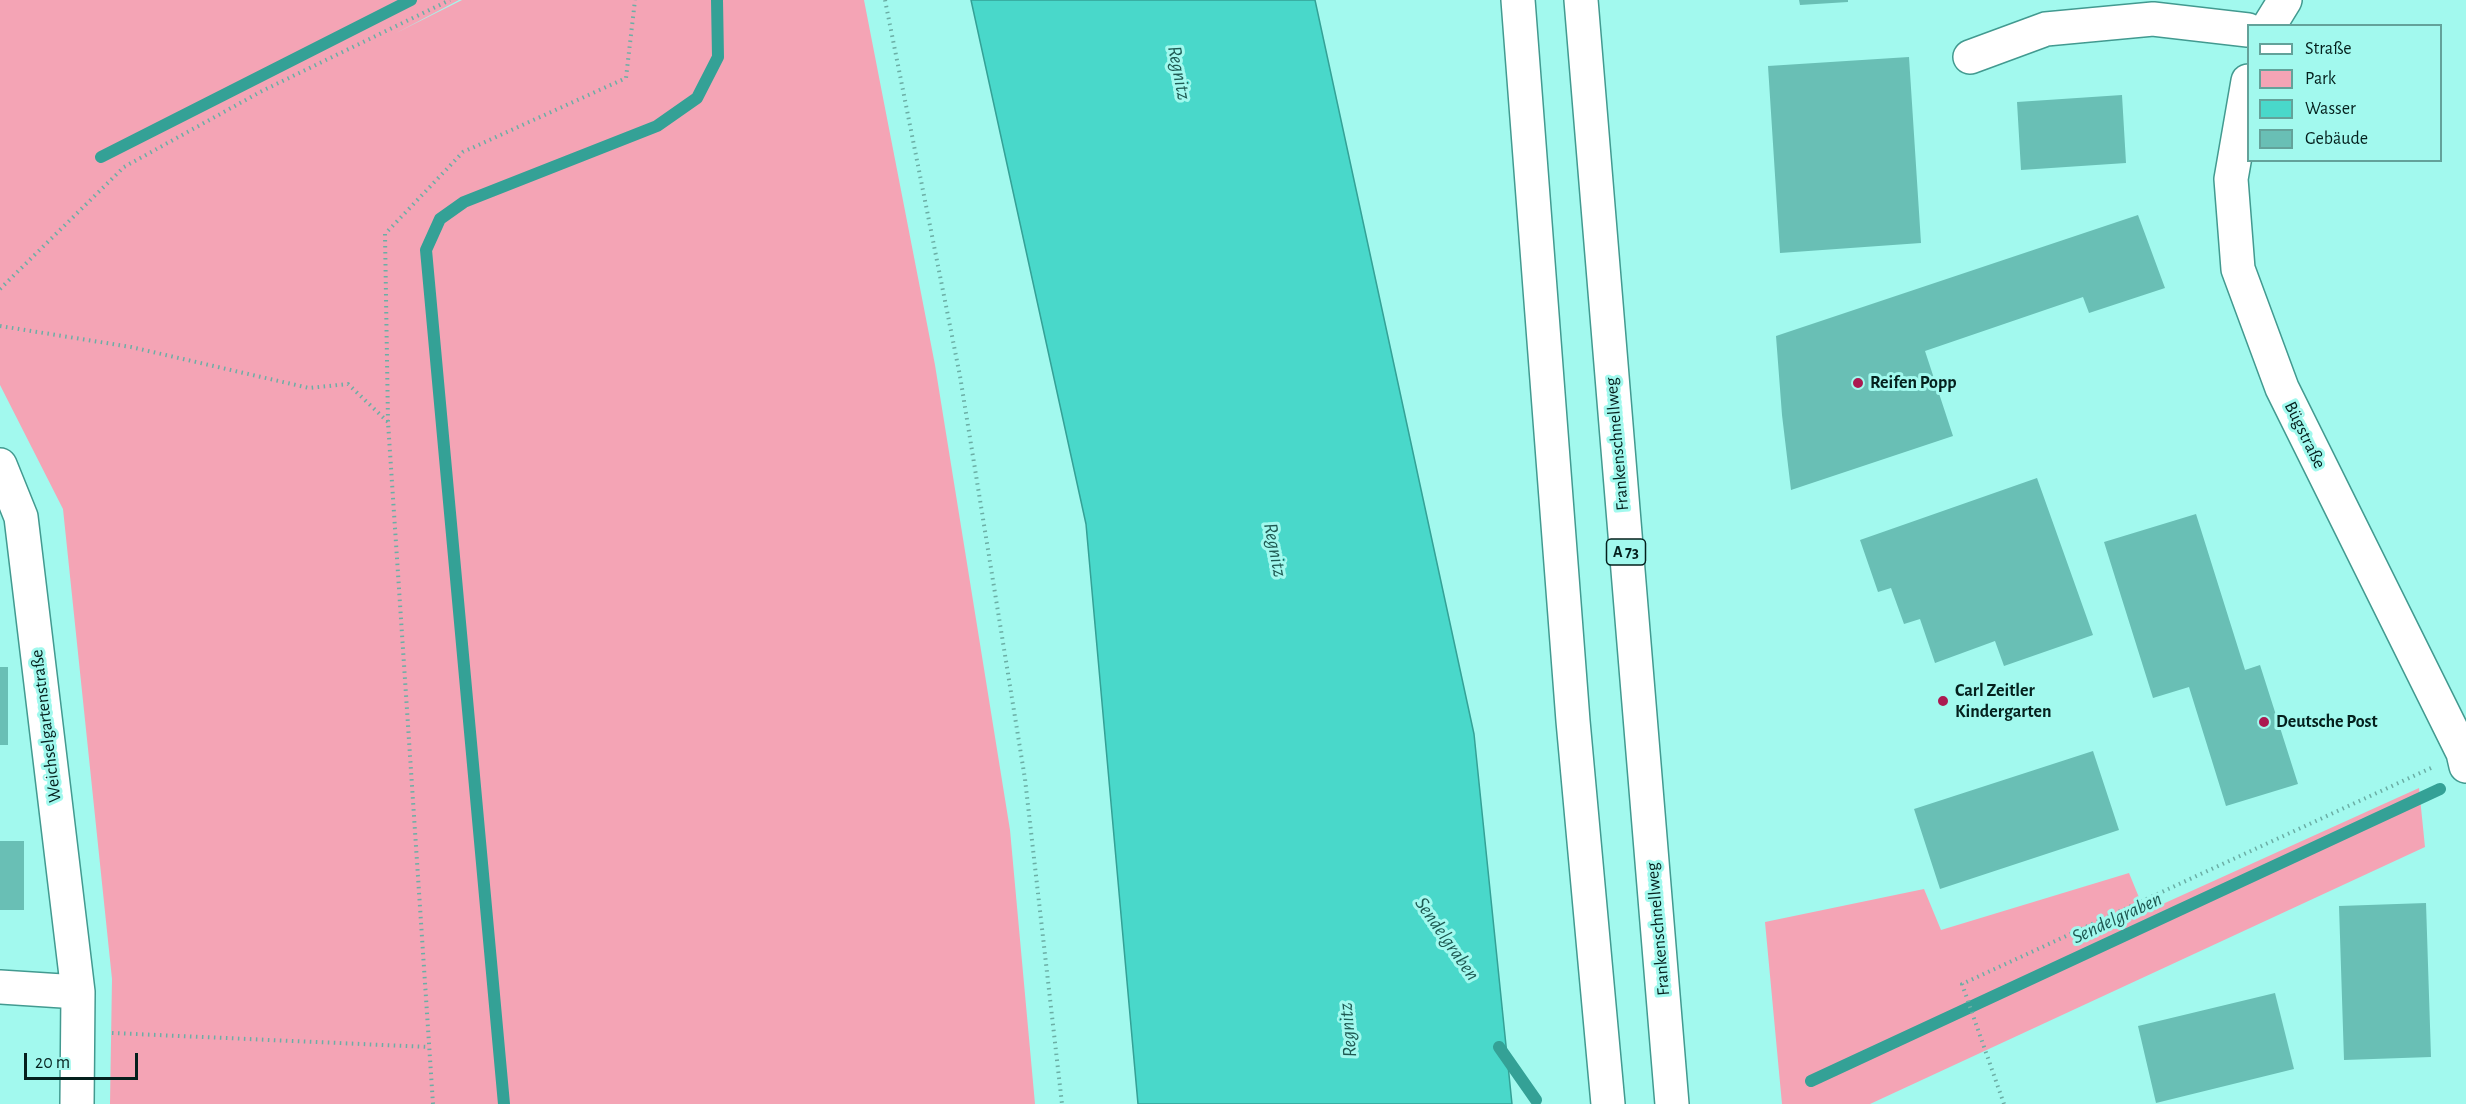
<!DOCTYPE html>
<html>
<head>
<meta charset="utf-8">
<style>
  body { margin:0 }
  #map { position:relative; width:2466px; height:1104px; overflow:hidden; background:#a2f9ee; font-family:"Alegreya Sans",sans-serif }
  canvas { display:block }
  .legend { position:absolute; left:2247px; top:24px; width:195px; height:138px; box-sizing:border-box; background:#a2f9ee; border:2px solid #63a29a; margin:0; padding:8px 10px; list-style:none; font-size:18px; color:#04201d }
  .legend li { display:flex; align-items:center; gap:12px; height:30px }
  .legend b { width:30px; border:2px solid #63a29a }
  .scale { position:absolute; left:24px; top:1053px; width:114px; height:27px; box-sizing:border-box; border:3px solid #04201d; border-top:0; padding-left:8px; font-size:18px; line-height:21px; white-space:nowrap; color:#04201d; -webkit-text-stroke:4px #a2f9ee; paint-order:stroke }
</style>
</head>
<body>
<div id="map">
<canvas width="2466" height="1104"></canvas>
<ul class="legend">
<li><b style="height:8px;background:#fff"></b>Straße</li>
<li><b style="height:16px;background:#f4a4b5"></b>Park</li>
<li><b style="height:16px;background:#49d8ca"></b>Wasser</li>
<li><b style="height:16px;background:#69bfb5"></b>Gebäude</li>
</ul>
<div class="scale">20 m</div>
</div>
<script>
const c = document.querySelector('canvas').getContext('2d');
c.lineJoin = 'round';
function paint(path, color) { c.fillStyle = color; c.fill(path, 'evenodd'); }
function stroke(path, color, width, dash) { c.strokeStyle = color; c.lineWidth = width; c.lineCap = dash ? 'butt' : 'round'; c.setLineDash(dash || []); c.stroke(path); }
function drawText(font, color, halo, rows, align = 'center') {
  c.font = font + ' "Alegreya Sans",sans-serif'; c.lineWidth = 6; c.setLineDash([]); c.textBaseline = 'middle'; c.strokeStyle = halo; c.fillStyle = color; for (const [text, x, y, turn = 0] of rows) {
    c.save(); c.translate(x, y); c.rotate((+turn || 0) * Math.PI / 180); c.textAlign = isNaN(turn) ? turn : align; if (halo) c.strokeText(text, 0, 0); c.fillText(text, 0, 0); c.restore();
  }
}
paint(new Path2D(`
  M0,0H459L396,33L462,0H864L935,365L1010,830L1035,1104H110L112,979L63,509L0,385Z
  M2419,788L2425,847L1870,1104H1782L1765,922L1924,889L1941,930L2129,873L2145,912Z`), '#f4a4b5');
const water = new Path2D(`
  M971,0H1315L1474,734L1512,1104H1138L1086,524Z`);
paint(water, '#49d8ca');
stroke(water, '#34a196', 1.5);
stroke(new Path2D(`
  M101,157L411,0
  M1499,1047L1536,1100
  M1811,1081L2440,789
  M504,1104L426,250L440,219L464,202L657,126L697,98L718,57L717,0`), '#34a196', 12);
paint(new Path2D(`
  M1799,0H1848V2L1800,5Z
  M1909,57L1921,243L1780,253L1768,66Z
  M2122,95L2126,163L2021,170L2017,102Z
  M2138,215L2165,288L2089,313L2083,297L1925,351L1953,436L1791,490L1782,415L1776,336Z
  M2037,478L2093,635L2004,666L1995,641L1935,663L1920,619L1904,624L1891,588L1878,592L1860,540Z
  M2196,514L2245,670L2260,665L2298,784L2226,806L2189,687L2153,698L2104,542Z
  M0,667H8V745H0Z
  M2093,751L2119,830L1940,889L1914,809Z
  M0,841H24V910H0Z
  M2426,903L2431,1057L2344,1060L2339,906Z
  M2275,993L2294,1069L2156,1103L2138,1026Z`), '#69bfb5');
const minor = new Path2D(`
  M2269,26L2285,0
  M1970,57L2046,29L2153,19L2248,30
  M2248,81L2231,179L2238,269L2282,388L2463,753L2466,766
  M0,465L21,517L78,992L77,1104
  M0,987L78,992`);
const highway = new Path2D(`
  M1518,0L1573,721L1608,1104
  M1581,0L1672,1104`);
stroke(minor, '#429a90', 36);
stroke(highway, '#429a90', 36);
stroke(new Path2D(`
  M885,0L960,376L1025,779L1062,1104
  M0,289L124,167L262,91L450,0
  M0,326L131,347L309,388L348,384L388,422
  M112,1033L429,1047
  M433,1104L388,422L385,234L463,152L626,78L635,0
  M2004,1104L1962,984L2431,768`), '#6baea5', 4, [1.5, 4.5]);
stroke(minor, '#fff', 33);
stroke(highway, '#fff', 33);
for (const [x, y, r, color] of [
  [1858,383,6,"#ab1a51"],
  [1943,701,6,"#ab1a51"],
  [2264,722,6,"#ab1a51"]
]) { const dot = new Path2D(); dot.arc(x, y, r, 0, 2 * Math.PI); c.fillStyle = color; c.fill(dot); stroke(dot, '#a2f9ee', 2); }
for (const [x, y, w] of [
  [1626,552,39]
]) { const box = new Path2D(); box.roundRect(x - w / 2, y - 13, w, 26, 4.5); c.fillStyle = '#a2f9ee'; c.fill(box); stroke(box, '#04201d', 1.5); }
drawText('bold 16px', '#04201d', null, [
  ["A 73",1626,552]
]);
drawText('bold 18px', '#04201d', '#a2f9ee', [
  ["Reifen Popp",1870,383],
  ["Carl Zeitler",1955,691],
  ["Kindergarten",1955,712],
  ["Deutsche Post",2276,722]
], 'left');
drawText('18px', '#04201d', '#a2f9ee', [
  ["Bügstraße",2305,435,64],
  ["Frankenschnellweg",1617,444,-95],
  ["Weichselgartenstraße",46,726,-97],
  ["Frankenschnellweg",1658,929,-95]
]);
drawText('italic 20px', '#1e5952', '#a2f9ee', [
  ["Regnitz",1179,73,79],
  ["Regnitz",1275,550,79],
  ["Sendelgraben",2117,918,-25],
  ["Sendelgraben",1447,939,55],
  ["Regnitz",1348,1030,-95]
]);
</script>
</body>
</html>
